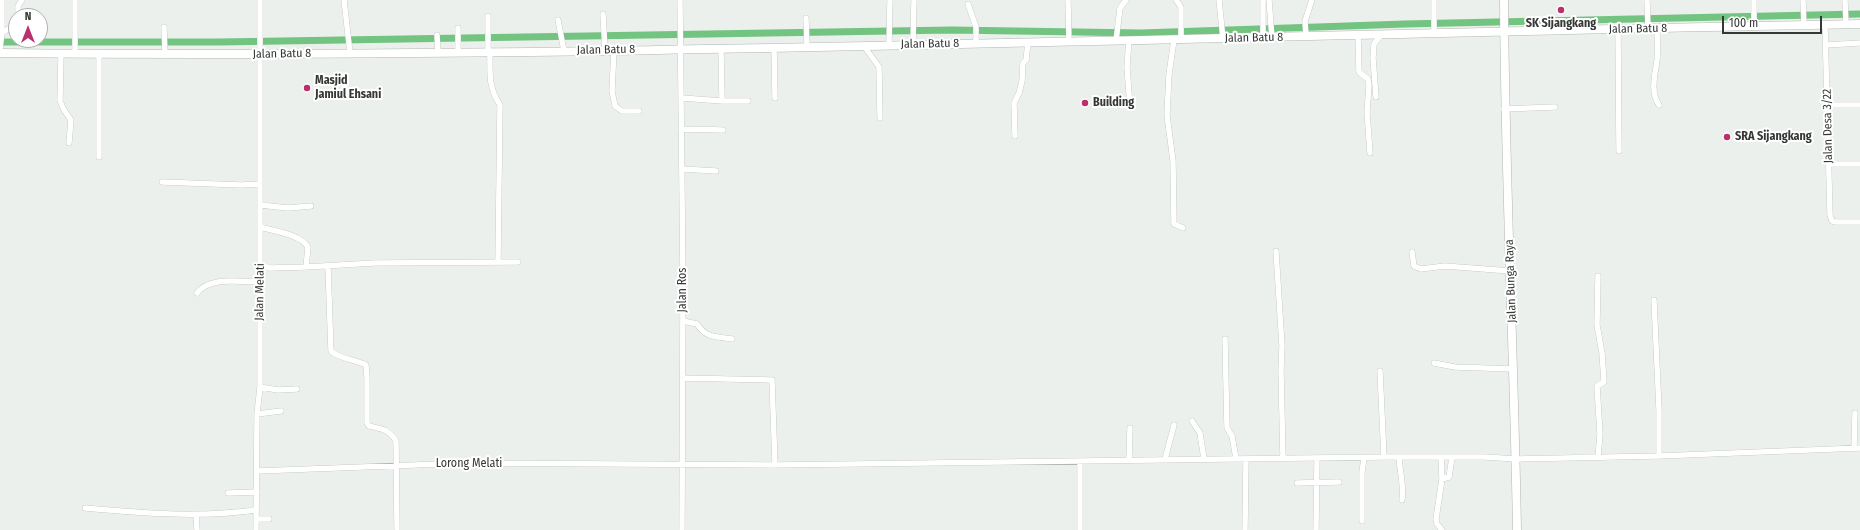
<!DOCTYPE html>
<html>
<head>
<meta charset="utf-8">
<style>
  body { margin:0 }
  #map { position:relative; width:1860px; height:530px; overflow:hidden; background:#ebf0ec; font-family:"Fira Sans Condensed",sans-serif }
  canvas { display:block }
  .north { position:absolute; left:8px; top:8px; width:40px; height:40px; box-sizing:border-box; background:#fff; border:1px solid #afafaf; border-radius:50%; rotate:0deg; font-size:11px; font-weight:700; line-height:16px; text-align:center; color:#363836 }
  .north::after { content:''; display:block; margin:auto; width:14px; height:18px; background:#b9306c; clip-path:polygon(50% 0,100% 100%,50% 72%,0 100%) }
  .scale { position:absolute; left:1722px; top:16px; width:100px; height:18px; box-sizing:border-box; border:2px solid #363836; border-top:0; padding-left:5px; font-size:12px; line-height:14px; white-space:nowrap; color:#363836; -webkit-text-stroke:3px #fff; paint-order:stroke }
</style>
</head>
<body>
<div id="map">
<canvas width="1860" height="530"></canvas>
<div class="north">N</div>
<div class="scale">100 m</div>
</div>
<script>
const c = document.querySelector('canvas').getContext('2d');
c.lineJoin = 'round';
function stroke(path, color, width, dash) { c.strokeStyle = color; c.lineWidth = width; c.lineCap = dash ? 'butt' : 'round'; c.setLineDash(dash || []); c.stroke(path); }
function drawText(font, color, halo, rows, align = 'center') {
  c.font = font + ' "Fira Sans Condensed",sans-serif'; c.lineWidth = 4; c.setLineDash([]); c.textBaseline = 'middle'; c.strokeStyle = halo; c.fillStyle = color; for (const [text, x, y, turn = 0] of rows) {
    c.save(); c.translate(x, y); c.rotate((+turn || 0) * Math.PI / 180); c.textAlign = isNaN(turn) ? turn : align; if (halo) c.strokeText(text, 0, 0); c.fillText(text, 0, 0); c.restore();
  }
}
stroke(new Path2D(`
  M0,42H220L952,30L1141,33L1405,24L1860,14`), '#73c381', 7);
const street = new Path2D(`
  M2,0V33
  M75,0V54
  M344,0L350,53
  M680,0L683,283L682,530
  M1068,0L1069,42
  M1176,0L1181,7V40
  M1219,0L1223,39
  M1263,0V38
  M1269,0L1272,38
  M1434,0V33
  M1647,0L1648,28
  M1754,0V26
  M1803,0L1804,26
  M1845,0L1846,24
  M968,4L976,27V44
  M603,14L605,50
  M18,16V6L22,0
  M488,16V51
  M806,18L807,46
  M558,20L564,51
  M1825,26L1830,215L1832,221L1836,222H1860
  M164,27L165,54
  M458,28V52
  M1657,28C1657,38 1658,49 1657,60C1655,75 1650,92 1659,105
  M1618,29L1619,151
  M437,35L438,52
  M1358,35L1359,72L1368,79L1369,85L1367,112L1370,153
  M1306,37L1305,21L1312,0
  M1129,40L1127,67L1130,107
  M1174,40L1169,74L1167,115L1173,161L1174,224L1183,228
  M1116,41L1120,8L1126,0
  M889,45L890,0
  M913,45L914,0
  M1826,45L1860,43
  M864,46L879,67L880,118
  M774,47L775,98
  M721,48L722,101
  M0,49L2,33L16,24
  M614,50L612,91L615,106L622,111H639
  M490,51C490,73 488,87 500,105L498,261
  M61,54L60,101L64,110L71,120L69,143
  M1376,97L1373,58L1374,44L1381,35
  M682,98L722,101H748
  M1828,105H1860
  M1504,109L1555,107
  M681,129L723,130
  M1015,136L1014,103L1019,93L1022,81L1023,63L1026,60L1028,42
  M99,157V54
  M1828,164H1860
  M682,169L716,171
  M162,182L241,185L260,184
  M260,205L288,208L311,206
  M260,227C274,231 300,234 308,247L306,267L374,263L518,262
  M1276,251L1282,346L1281,370L1283,459
  M1412,252L1414,266L1421,269L1445,266L1510,271
  M260,265L270,268L306,267
  M328,267L331,351C339,359 355,359 366,365L367,377V423L369,426C381,429 389,429 396,441L397,529
  M1598,276L1597,325L1602,353L1604,382L1597,386L1600,434L1598,457
  M197,293C210,276 240,282 259,282
  M1654,300L1659,410V456
  M683,321L697,324C707,339 716,336 732,339
  M1225,339L1227,428L1232,436L1236,459
  M1434,363L1455,367L1513,369
  M1380,371L1384,457
  M683,378L772,380L775,465
  M260,387L278,390L297,389
  M257,414L281,411
  M1192,421L1200,433L1204,459
  M1854,448L1855,413
  M1399,457C1400,472 1404,485 1402,500
  M1441,457L1442,479L1436,519L1437,524L1442,530
  M1165,459L1174,425
  M1129,460L1130,428
  M1080,461V530
  M257,471L467,463L775,465L1384,457H1485L1516,459L1659,456L1860,448
  M1442,479L1449,477L1452,457
  M1297,483L1339,482
  M228,493L257,492
  M85,508C142,513 199,518 256,510
  M196,514L197,530
  M257,519H269
  M1362,521V472L1364,458
  M256,530L257,414L260,387V0
  M1245,530L1246,459
  M1316,530L1317,459`);
const secondary = new Path2D(`
  M1504,0C1505,177 1514,353 1517,530
  M0,53C620,59 1240,35 1860,24`);
stroke(street, '#b1b6b1', 6);
stroke(secondary, '#b1b6b1', 9);
stroke(street, '#fff', 5.5);
stroke(secondary, '#fff', 8);
for (const [x, y, r, color] of [
  [1561,10,4,"#b9306c"],
  [307,88,4,"#b9306c"],
  [1085,103,4,"#b9306c"],
  [1727,137,4,"#b9306c"]
]) { const dot = new Path2D(); dot.arc(x, y, r, 0, 2 * Math.PI); c.fillStyle = color; c.fill(dot); stroke(dot, '#fff', 1.5); }
drawText('bold 12px', '#363836', '#fff', [
  ["SK Sijangkang",1561,24,"center"],
  ["Masjid",315,81],
  ["Jamiul Ehsani",315,95],
  ["Building",1093,103],
  ["SRA Sijangkang",1735,137]
], 'left');
drawText('12px', '#363836', '#fff', [
  ["Jalan Batu 8",1638,29,-1],
  ["Jalan Batu 8",1254,38,-1],
  ["Jalan Batu 8",930,44,-1],
  ["Jalan Batu 8",606,50,-1],
  ["Jalan Batu 8",282,54,-1],
  ["Jalan Desa 3/22",1828,126,-91],
  ["Jalan Bunga Raya",1511,281,-92],
  ["Jalan Ros",683,290,-90],
  ["Jalan Melati",260,292,-89],
  ["Lorong Melati",469,464]
]);
</script>
</body>
</html>
